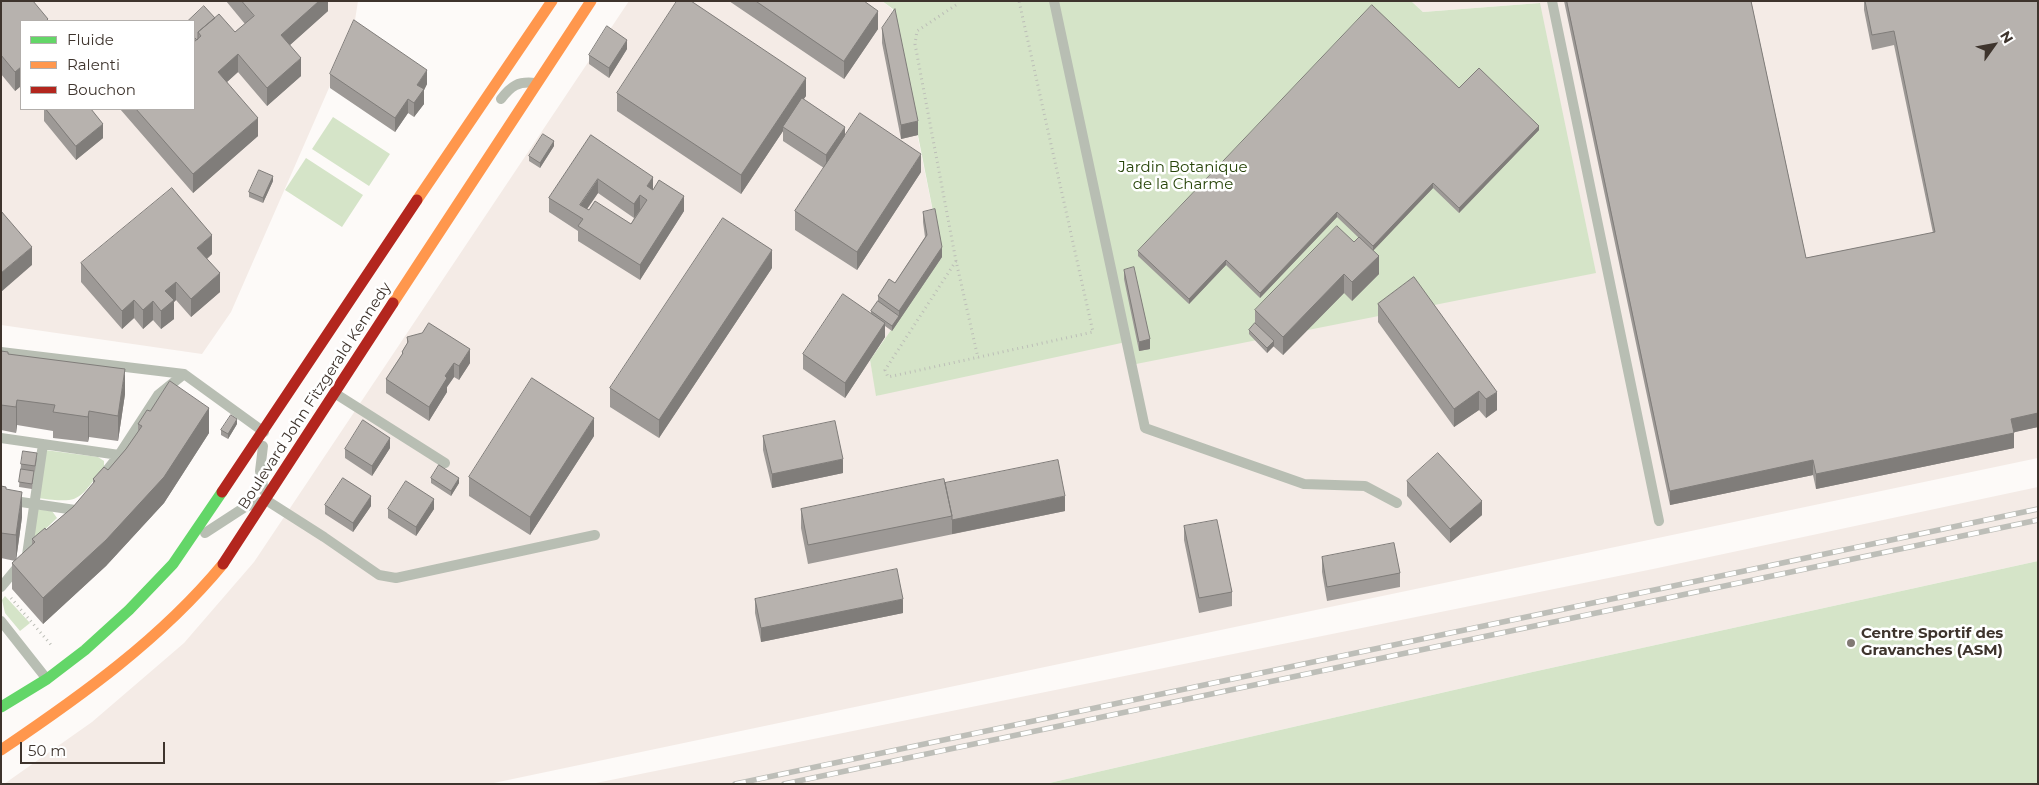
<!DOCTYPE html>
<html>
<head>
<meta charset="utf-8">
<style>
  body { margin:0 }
  #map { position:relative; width:2039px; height:785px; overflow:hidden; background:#fdfaf8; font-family:Montserrat,sans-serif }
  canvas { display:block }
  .frame { position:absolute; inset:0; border:2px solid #3e342d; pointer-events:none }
  .legend { position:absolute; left:20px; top:20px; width:175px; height:90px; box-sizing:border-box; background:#fff; border:1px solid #b2aeab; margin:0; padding:6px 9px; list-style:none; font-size:15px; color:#3e342d }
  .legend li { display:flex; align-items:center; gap:10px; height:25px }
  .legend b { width:25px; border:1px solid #b2aeab }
  .north { position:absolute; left:1969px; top:20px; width:50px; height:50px; -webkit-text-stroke:4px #fff; paint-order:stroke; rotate:58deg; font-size:14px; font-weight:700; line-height:20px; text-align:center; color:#3e342d }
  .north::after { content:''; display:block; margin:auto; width:18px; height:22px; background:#3e342d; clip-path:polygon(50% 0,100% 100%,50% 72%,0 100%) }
  .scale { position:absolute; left:20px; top:742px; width:145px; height:22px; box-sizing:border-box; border:2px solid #3e342d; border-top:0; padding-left:6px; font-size:15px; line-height:18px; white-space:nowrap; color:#3e342d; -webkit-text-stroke:4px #fff; paint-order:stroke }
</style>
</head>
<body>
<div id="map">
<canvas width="2039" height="785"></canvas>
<div class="frame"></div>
<ul class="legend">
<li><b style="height:6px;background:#63d668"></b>Fluide</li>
<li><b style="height:6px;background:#ff974d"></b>Ralenti</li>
<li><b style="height:6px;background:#b3261e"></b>Bouchon</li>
</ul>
<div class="north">N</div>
<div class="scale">50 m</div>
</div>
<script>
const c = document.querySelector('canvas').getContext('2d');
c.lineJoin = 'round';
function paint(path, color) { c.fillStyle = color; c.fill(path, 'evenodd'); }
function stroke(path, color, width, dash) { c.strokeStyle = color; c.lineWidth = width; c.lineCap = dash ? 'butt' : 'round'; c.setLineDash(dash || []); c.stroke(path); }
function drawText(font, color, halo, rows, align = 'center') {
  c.font = font + ' Montserrat,sans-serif'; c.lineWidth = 5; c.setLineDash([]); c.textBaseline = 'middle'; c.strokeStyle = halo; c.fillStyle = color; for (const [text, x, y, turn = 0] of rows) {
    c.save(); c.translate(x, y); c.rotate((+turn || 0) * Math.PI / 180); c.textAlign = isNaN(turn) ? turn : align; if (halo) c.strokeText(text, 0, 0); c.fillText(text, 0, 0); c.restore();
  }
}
paint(new Path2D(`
  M1,1H358L353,33L231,312L202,354L1,325ZM21,21H194V109H21Z
  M629,1H882L892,9L942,257L870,360L877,396L1540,3L1423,12L1411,1H2038V458L489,784H4L92,722L184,643L254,562Z
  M2038,487V561L1528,673L1045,784H591L1653,569Z`), '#f4ebe6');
paint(new Path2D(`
  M882,1H1411L1423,12L1540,3L1596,273L1131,365L1126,342L876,396L870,360L942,257L893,9Z
  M333,117L390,154L369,186L312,149Z
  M306,158L363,195L342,227L285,190Z
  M45,450L98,457L104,461V467C78,500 82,504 38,498Z
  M36,509L52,511L57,518L32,542Z
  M2038,561V784H1045L1528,673Z
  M5,596L30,623L20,631L5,613L2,600Z`), '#d5e4c8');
stroke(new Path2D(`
  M956,5L917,31L915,44L956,261L978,358
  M956,261L885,370L888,377L1093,332L1019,1
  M11,598L52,646`), '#bcbeb7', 3, [1, 4]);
stroke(new Path2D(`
  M1054,1L1145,428L1304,484L1365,486L1397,503
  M1552,1L1659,521
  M501,99C511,86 518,81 535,83
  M1,352L184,374L264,432
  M336,394L445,463
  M1,438L119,455
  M263,446L260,471L264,491
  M99,480L119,455L158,395L184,374
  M1,499L75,510
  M205,533L245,507L266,500L324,537L379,575L396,578L595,535
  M27,555L43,444
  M1,587L21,563
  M1,621L46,678`), '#b8beb3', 10);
stroke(new Path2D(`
  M1,707L47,679L85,650L129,610L173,564L222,492`), '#63d668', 11);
stroke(new Path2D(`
  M417,200L552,1
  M393,303L591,1
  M1,750C81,696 161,639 223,564`), '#ff974d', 11);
stroke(new Path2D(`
  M222,492L417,200
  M223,564L393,303`), '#b3261e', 11);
const rail = new Path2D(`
  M735,784L2038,509
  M784,784L2038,520`);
stroke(rail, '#bdbeb8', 5.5);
stroke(rail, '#fff', 4, [11]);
paint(new Path2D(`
  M1,1L48,21H21V86L15,91L1,74Z
  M226,1H328V11L290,45L301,76L267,106L238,72L227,82L258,136L193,193L120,109H194V21L215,18L235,32L245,24Z
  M729,1H864L878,29L844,79Z
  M1564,1H1751L1806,258L1933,233L1894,45L1872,50L1864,10V1H2038V427L2014,432V448L1816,489L1813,475L1670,505Z
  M882,28L918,135L901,139L882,43Z
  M627,49L609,78L589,64V55Z
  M330,74L427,84L424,90V104L414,117L408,113L395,132L330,88Z
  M1459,88L1539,130L1459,213L1433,188L1373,250L1379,274L1352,301L1344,293L1283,355L1273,346L1267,353L1249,334V330L1255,323V310L1354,242L1359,238L1337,217L1260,298L1226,265L1189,304L1138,256V251Z
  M617,93L806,96L803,99L845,137L921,172L857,270L795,230V211L824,168L783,141V131L741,194L617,111Z
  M44,109H91L103,138L76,160L44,121Z
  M591,135L653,190L684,211L640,280L578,241V231L549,212V198ZM598,193L634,218L631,224L589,210L587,209Z
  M554,146L540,168L529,161V156Z
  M273,181L263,203L249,197V192Z
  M923,212L942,257L892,331L885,326V337L845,398L803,369V354L871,314V311L878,301V296L895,283L925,237L923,222Z
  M212,254L207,259L220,292L191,317L176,300L174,302V319L161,329L153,320L143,329L134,318L122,329L81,282V263Z
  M772,268L659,438L610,407V388Z
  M1124,270L1150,349L1139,351L1124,279Z
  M1414,277L1497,410L1486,418L1479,410L1454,427L1378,322V304Z
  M407,337L470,363L459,380L454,377L447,387V392L429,421L386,393V379L402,355V352L407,344Z
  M1,351L125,394L118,441L89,437L88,442L53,438V431L17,425L16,433L1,430Z
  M150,411L209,433L164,503L106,566L43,624L12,589V563L15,561L1,558V486L6,489L22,517L16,560L32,545V539L46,530L73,507L93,484V479L108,470L126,449L138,432V424Z
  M237,424L228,439L221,435V430Z
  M594,436L530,535L469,496V477Z
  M763,436L843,473L772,488L763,450Z
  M390,448L372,476L345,458V449Z
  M37,458L35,471H34L32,489L19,487L21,464Z
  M431,478L459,483L451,496L431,483Z
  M1407,481L1482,515L1450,543L1407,496Z
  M945,483L1065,511L808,564L801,528V509Z
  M325,505L371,506L353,532L325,514Z
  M388,509H434L416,536L388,518Z
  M1184,526L1232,592V606L1199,613L1184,540Z
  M1322,557L1400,573V587L1327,601L1322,572Z
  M755,599L903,613L761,642L755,613Z`), '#9d9996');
paint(new Path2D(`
  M319,1H328V11L281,53V35Z
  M878,11V29L844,79V61Z
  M627,40V49L609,78V68Z
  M238,54V72L218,90V72Z
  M301,58V76L267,106V88Z
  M21,67V86L15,91V72Z
  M427,70V84L424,90V104L414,117V103L417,85Z
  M806,78V96L784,128L783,127V131L741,194V175Z
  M408,99V113L395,132V118Z
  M258,118V136L193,193V174Z
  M918,121V135L901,139V125Z
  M103,124V138L76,160V146Z
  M1539,126V130L1459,213V208Z
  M845,127V141L826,169V155Z
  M554,141V146L540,168V163Z
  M921,154V172L857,270V252Z
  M273,176V181L263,203V198Z
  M653,177V191L647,186Z
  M598,179V193L580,219V205Z
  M1433,183V188L1373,251V246Z
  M640,195V210L634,218V204Z
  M684,196V211L640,280V265Z
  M1337,212V217L1260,298V293Z
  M212,235V254L197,267V248Z
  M32,247V265L1,292V273Z
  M942,247V257L892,331V326L899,316V311Z
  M772,250V268L659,438V420Z
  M1379,256V274L1352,301V282Z
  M1226,260V265L1189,304V299Z
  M220,273V292L191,317V299Z
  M1344,274V293L1283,355V337Z
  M176,282V300L174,302V319L161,329V311L165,291Z
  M134,300V318L122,329V311Z
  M153,301V320L143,329V310Z
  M885,323V337L845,398V383Z
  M1150,339V349L1139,351V342Z
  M1274,341V346L1267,353V348Z
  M470,349V363L459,380V366Z
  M454,363V377L447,387V392L429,421V407L445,376Z
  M125,369V394L118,441V416Z
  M1479,391V410L1454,427V409Z
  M1497,392V410L1486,418V399Z
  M17,400V425L16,433V407Z
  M209,408V433L164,503L106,566L43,624V598Z
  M89,411V437L88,442V417Z
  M2038,413V427L2011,433V419Z
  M594,418V436L530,535V517Z
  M237,419V424L228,439V434Z
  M2014,433V448L1816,489V474Z
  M390,438V448L372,476V466Z
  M843,459V473L772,488V474Z
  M1813,460V475L1670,505V491Z
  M459,478V483L451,496V491Z
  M22,492V517L16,561V535Z
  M371,496V506L353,532V523Z
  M1065,496V511L952,534V520Z
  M434,499V509L416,536V527Z
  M1482,501V515L1450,543V529Z
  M903,599V613L761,642V628Z`), '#807d7a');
const building = new Path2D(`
  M1,1H33L48,19L46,21H21V67L15,72L1,55Z
  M242,1H319L281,35L301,58L267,88L238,54L218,72L258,118L193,174L136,109H194V42L201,36L198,32L219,14L235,32L254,16Z
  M677,1H691L806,78L741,175L617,93Z
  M756,1H864L878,11L844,61Z
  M1567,1H1751L1806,258L1935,232L1894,31L1872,35L1865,1H2038V413L2011,419L2014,433L1816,474L1813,460L1670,491Z
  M1372,5L1459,88L1479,68L1539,126L1459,208L1433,183L1373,246L1337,212L1260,293L1226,260L1189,299L1138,251Z
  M204,6L215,18L198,32V39L197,40L194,37V21H188Z
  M895,9L918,121L901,125L882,28Z
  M354,20L427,70L417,85L424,89L414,103L408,99L395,118L330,74Z
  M607,26L627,40L609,68L589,55Z
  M802,98L845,127L826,155L783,127Z
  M46,109H91L103,124L76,146Z
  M860,113L921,154L857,252L795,211Z
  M543,134L554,141L540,163L529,156Z
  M591,135L653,177L647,186L653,190L659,180L684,196L640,265L578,226L583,219L549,198ZM598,179L634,204L640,195L647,200L631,224L595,201L589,210L580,205Z
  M259,170L273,176L263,198L249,192Z
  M172,188L212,235L197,248L220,273L191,299L176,282L165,291L174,300L161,311L153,301L143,310L134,300L122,311L81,263Z
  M935,209L942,247L899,311L878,296L889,279L895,283L927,235L923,212Z
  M1,211L32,247L1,273Z
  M723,218L772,250L659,420L610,388Z
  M1337,226L1354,242L1359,237L1379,256L1352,282L1344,274L1283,337L1255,310Z
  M1134,267L1150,339L1139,342L1124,270Z
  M1414,277L1497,392L1486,399L1479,391L1454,409L1378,304Z
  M843,294L885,323L845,383L803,354Z
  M878,301L899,316L892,326L871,311Z
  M429,323L470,349L459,366L454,363L445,376L447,378L429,407L386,379L403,353L402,352L408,342L407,337L422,333Z
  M1255,323L1274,341L1267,348L1249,330Z
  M1,351L8,352V354L125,369L118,416L89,411L88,417L53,412L55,405L17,400L16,407L1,405Z
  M532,378L594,418L530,517L469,477Z
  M170,381L209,408L164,477L106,540L43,598L12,563L35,542L32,539L45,528L46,530L73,507L95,481L93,479L104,467L108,470L126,449L142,426L138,424L147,410L150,411Z
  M231,415L237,419L228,434L221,430Z
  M363,420L390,438L372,466L345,449Z
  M835,421L843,459L772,474L763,436Z
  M23,451L37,453L35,466L21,464Z
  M1438,453L1482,501L1450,529L1407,481Z
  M1058,460L1065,496L952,520V516L945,483Z
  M439,465L459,478L451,491L431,478Z
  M21,469L34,471L32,484L19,482Z
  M343,478L371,496L353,523L325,505Z
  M944,479L952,516L808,545L801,509Z
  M406,481L434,499L416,527L388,509Z
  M1,486L6,487V489L22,492L16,535L1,533Z
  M1217,520L1232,592L1199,598L1184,526Z
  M1394,543L1400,573L1327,587L1322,557Z
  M897,569L903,599L761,628L755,599Z`);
paint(building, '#b7b2ae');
stroke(building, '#807d7a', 1);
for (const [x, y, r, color] of [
  [1851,643,5,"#817974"]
]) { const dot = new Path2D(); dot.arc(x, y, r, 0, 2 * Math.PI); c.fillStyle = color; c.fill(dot); stroke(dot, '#fff', 2); }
drawText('15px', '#274409', '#fff', [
  ["Jardin Botanique",1183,168],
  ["de la Charme",1183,185]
]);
drawText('15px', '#3e342d', '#fff', [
  ["Boulevard John Fitzgerald Kennedy",315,396,-57]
]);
drawText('bold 15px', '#3e342d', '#fff', [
  ["Centre Sportif des",1861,634],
  ["Gravanches (ASM)",1861,651]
], 'left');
</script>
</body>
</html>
